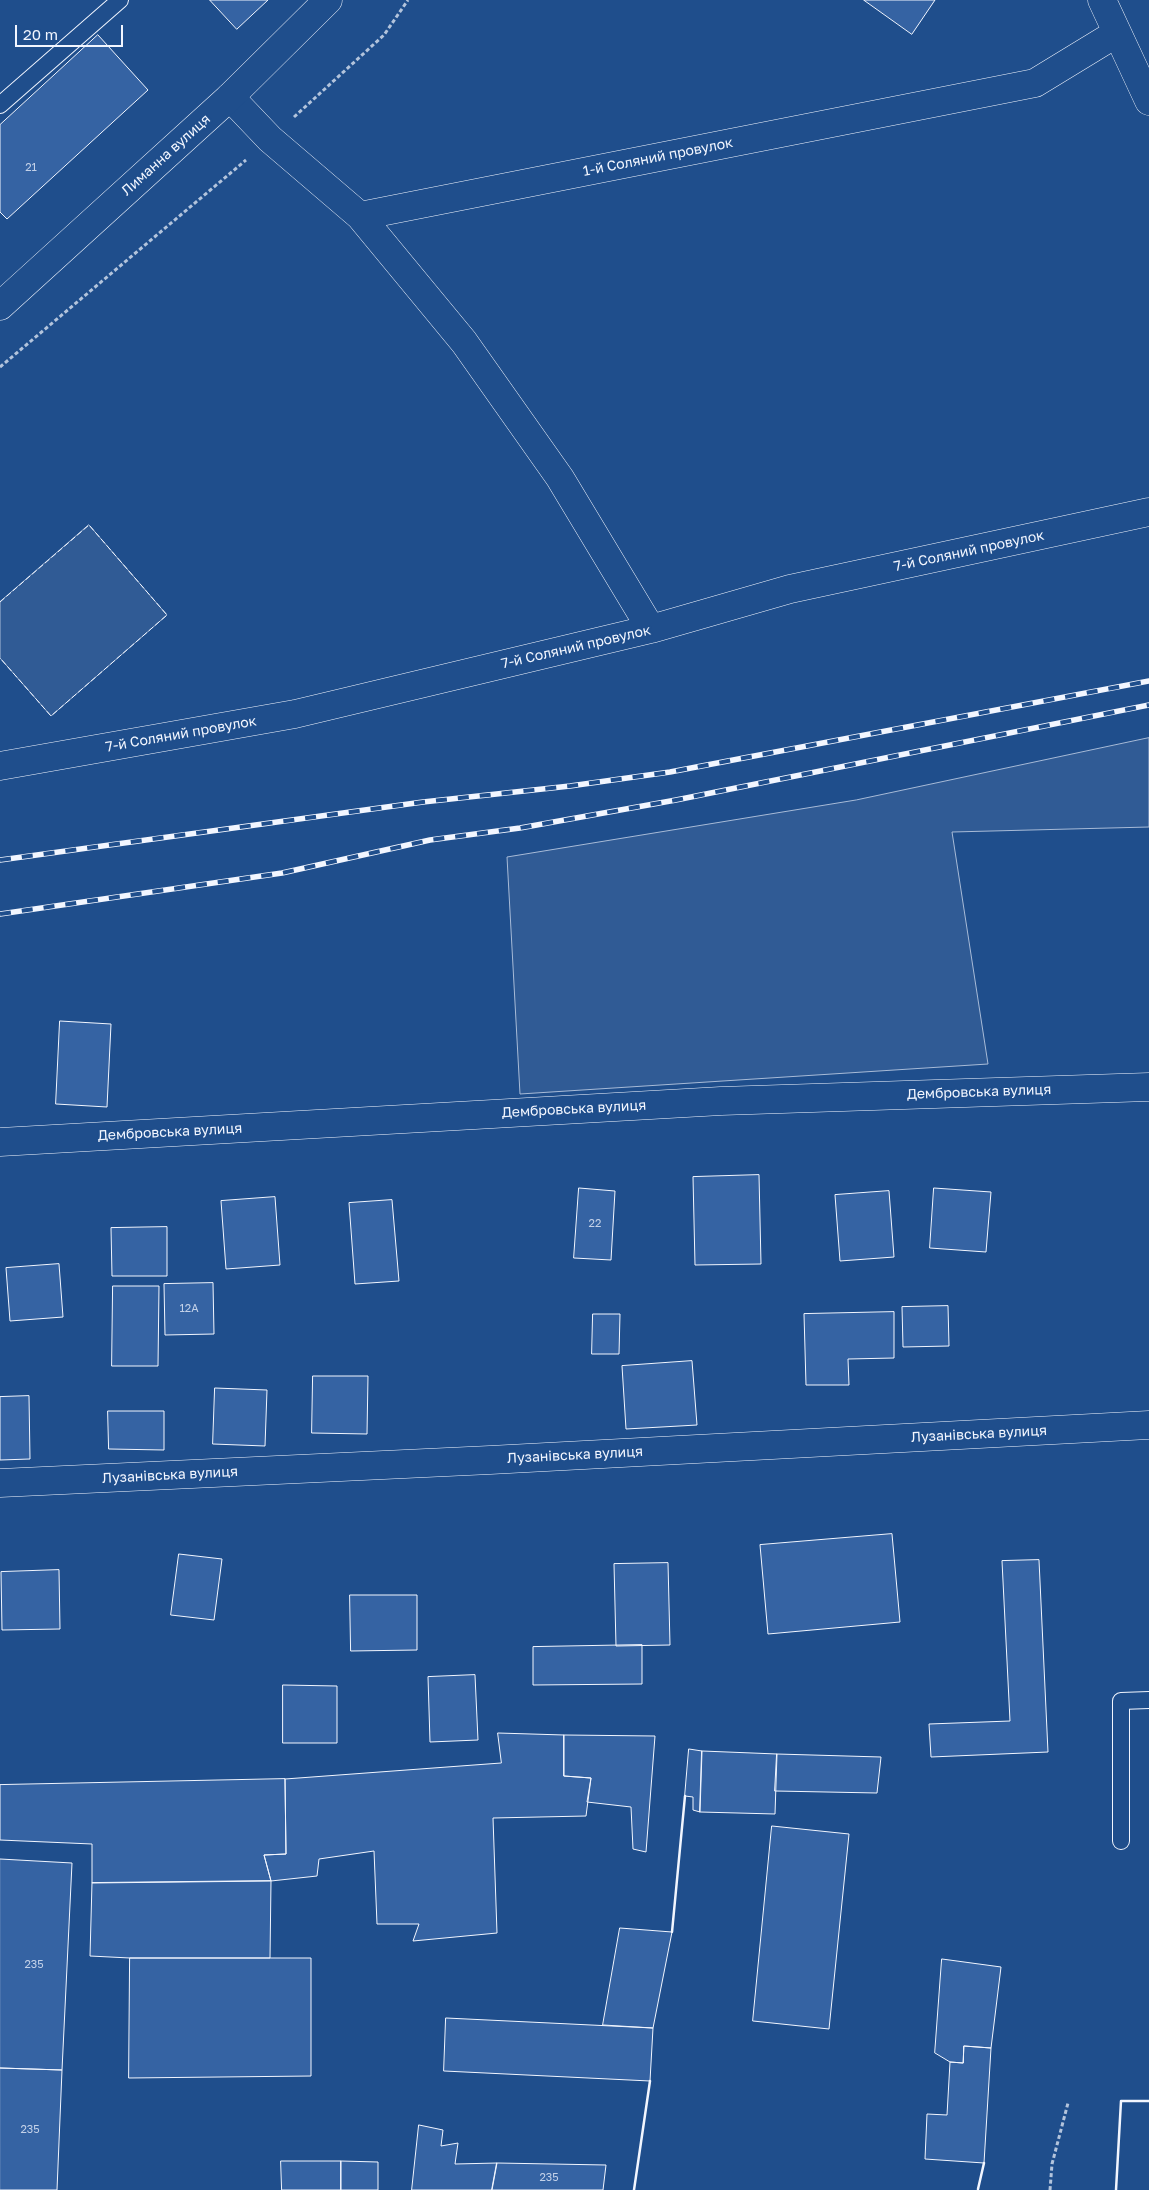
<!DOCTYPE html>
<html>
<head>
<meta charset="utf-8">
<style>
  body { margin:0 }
  #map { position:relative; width:1149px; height:2190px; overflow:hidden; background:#1f4e8c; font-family:"Golos Text",sans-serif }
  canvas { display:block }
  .scale { position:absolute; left:15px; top:25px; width:108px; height:22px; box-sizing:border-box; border:2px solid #f2f6ff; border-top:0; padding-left:6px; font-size:15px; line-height:18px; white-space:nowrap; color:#f2f6ff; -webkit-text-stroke:4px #1f4e8c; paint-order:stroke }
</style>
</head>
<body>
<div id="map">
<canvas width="1149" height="2190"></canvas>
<div class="scale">20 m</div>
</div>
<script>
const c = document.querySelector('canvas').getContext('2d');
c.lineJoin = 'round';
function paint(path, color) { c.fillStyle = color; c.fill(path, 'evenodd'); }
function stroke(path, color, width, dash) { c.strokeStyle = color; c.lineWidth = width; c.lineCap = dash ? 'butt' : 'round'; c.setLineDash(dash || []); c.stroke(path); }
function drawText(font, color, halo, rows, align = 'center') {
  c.font = font + ' "Golos Text",sans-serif'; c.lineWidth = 4; c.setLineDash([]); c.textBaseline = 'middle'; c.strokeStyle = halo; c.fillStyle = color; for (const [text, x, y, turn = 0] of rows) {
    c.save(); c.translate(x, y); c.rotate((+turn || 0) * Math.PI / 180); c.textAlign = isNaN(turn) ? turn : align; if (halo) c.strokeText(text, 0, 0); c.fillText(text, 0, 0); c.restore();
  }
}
const built = new Path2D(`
  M89,525L167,615L51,716L0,658V602Z
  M1149,738V827L952,832L988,1064L520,1094L507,857L856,800Z`);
paint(built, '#305b95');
stroke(built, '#a8bbd7', 1);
const building = new Path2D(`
  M210,0H268L237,29Z
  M864,0H935L912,34Z
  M98,35L148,90L7,219L0,212V125Z
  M60,1021L111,1024L107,1107L56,1104Z
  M759,1175L761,1264L695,1265L693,1177Z
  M579,1188L615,1191L611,1260L574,1258Z
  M934,1188L991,1192L986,1252L930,1248Z
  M889,1191L894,1257L840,1261L835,1195Z
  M275,1197L280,1265L226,1269L221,1201Z
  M392,1200L399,1281L355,1284L349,1203Z
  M167,1227V1276H112L111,1228Z
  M59,1264L63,1317L10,1321L6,1268Z
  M213,1283L214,1334L165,1335L164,1284Z
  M113,1286H159L158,1366H112Z
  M948,1306L949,1346L903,1347L902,1307Z
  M894,1312V1358L848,1359L849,1385H806L804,1314Z
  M593,1314H620L619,1354H592Z
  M692,1361L697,1425L626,1429L622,1366Z
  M313,1376H368L367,1434L312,1433Z
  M215,1388L267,1390L265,1446L213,1444Z
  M29,1396L30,1459L0,1460V1397Z
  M108,1411H164V1450L109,1449Z
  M892,1534L900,1622L768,1634L760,1545Z
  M179,1554L222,1559L214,1620L171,1615Z
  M1039,1560L1048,1752L931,1757L929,1724L1010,1721L1002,1561Z
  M668,1563L670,1645L616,1646L614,1564Z
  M59,1570L60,1629L2,1630L1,1572Z
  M350,1595H417V1650L351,1651Z
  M642,1645V1684L533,1685V1647Z
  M475,1675L478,1740L430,1742L428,1677Z
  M283,1685L337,1686V1743H283Z
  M498,1733L564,1735V1776L591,1778L586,1816L493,1818L497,1933L413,1941L419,1924H377L374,1851L319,1859L317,1876L271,1881L264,1855L286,1854L285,1779L501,1763Z
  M564,1735L655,1736L646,1852L633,1849L631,1807L587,1802L591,1778L564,1776Z
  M689,1749L702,1751L700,1812L693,1810V1797L685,1796Z
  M702,1751L777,1754L775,1814L700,1812Z
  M777,1754L881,1757L877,1793L775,1791Z
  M285,1779L286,1854L264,1855L271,1881L92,1883V1844L0,1840V1785Z
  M772,1826L849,1834L829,2029L753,2021Z
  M0,1859L72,1863L62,2070L0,2068Z
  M271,1881L270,1958H130L90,1956L92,1883Z
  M620,1928L672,1932L653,2028L603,2025Z
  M130,1958H311V2076L129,2078Z
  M942,1959L1001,1967L991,2048L964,2046L963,2063L950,2062L935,2053Z
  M446,2018L653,2028L650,2081L444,2071Z
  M964,2046L991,2048L984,2163L925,2159L927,2114L947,2115L950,2062L963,2063Z
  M0,2068L62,2070L57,2190H0Z
  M419,2125L443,2130L441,2146L458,2143L455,2164L497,2163L492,2190H412Z
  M281,2161H341V2190H282Z
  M341,2161L378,2162V2190H341Z
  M497,2163L606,2165L603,2190H492Z`);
paint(building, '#3563a3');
stroke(building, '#f2f6ff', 1);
const lane = new Path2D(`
  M0,105L120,0
  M1121,1841V1701L1149,1700`);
const street = new Path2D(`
  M1102,0L1149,101
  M230,97L270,139L360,216L1035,83L1117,33
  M360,216L464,342L560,478L651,629
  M0,766L295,714L651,629L790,589L1149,512
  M0,1142L721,1101L1149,1087
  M0,1483L490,1460L1149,1425`);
const secondary = new Path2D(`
  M0,306L230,97L328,0`);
stroke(lane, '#f2f6ff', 18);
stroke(street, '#f2f6ff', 29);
stroke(secondary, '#f2f6ff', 29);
stroke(new Path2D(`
  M294,117L384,35L408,0
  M0,367L246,160
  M1050,2190L1052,2164L1068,2103`), '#b3c4dc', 3, [4, 2.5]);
stroke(lane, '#1f4e8c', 16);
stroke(street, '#1f4e8c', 28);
stroke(secondary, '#1f4e8c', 28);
const rail = new Path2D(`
  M0,860L423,802L570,786L670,772L1149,681
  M0,914L282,873L430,840L520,828L676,800L1149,705`);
stroke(rail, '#f2f6ff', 5.5);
stroke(rail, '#1f4e8c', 4, [11]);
stroke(new Path2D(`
  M0,602L89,525L167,615L51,716L0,658`), '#f2f6ff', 1, [6, 2.5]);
stroke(new Path2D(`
  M672,1932L685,1796
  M978,2189L984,2163
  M634,2190L650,2081
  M1116,2190L1121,2101H1149`), '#f2f6ff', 2.5);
drawText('11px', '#c3d1e8', null, [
  ["21",31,168],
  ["22",595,1224],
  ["12А",189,1309],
  ["235",34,1965],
  ["235",30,2130],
  ["235",549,2178]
]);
drawText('14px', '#f2f6ff', '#1f4e8c', [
  ["Лиманна вулиця",166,155,-42],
  ["1-й Соляний провулок",658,157,-11],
  ["7-й Соляний провулок",969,551,-12],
  ["7-й Соляний провулок",576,647,-13],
  ["7-й Соляний провулок",181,734,-10],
  ["Дембровська вулиця",979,1092,-2],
  ["Дембровська вулиця",574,1109,-3],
  ["Дембровська вулиця",170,1132,-3],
  ["Лузанівська вулиця",979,1434,-3],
  ["Лузанівська вулиця",575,1455,-3],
  ["Лузанівська вулиця",170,1475,-3]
]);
</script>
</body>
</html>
